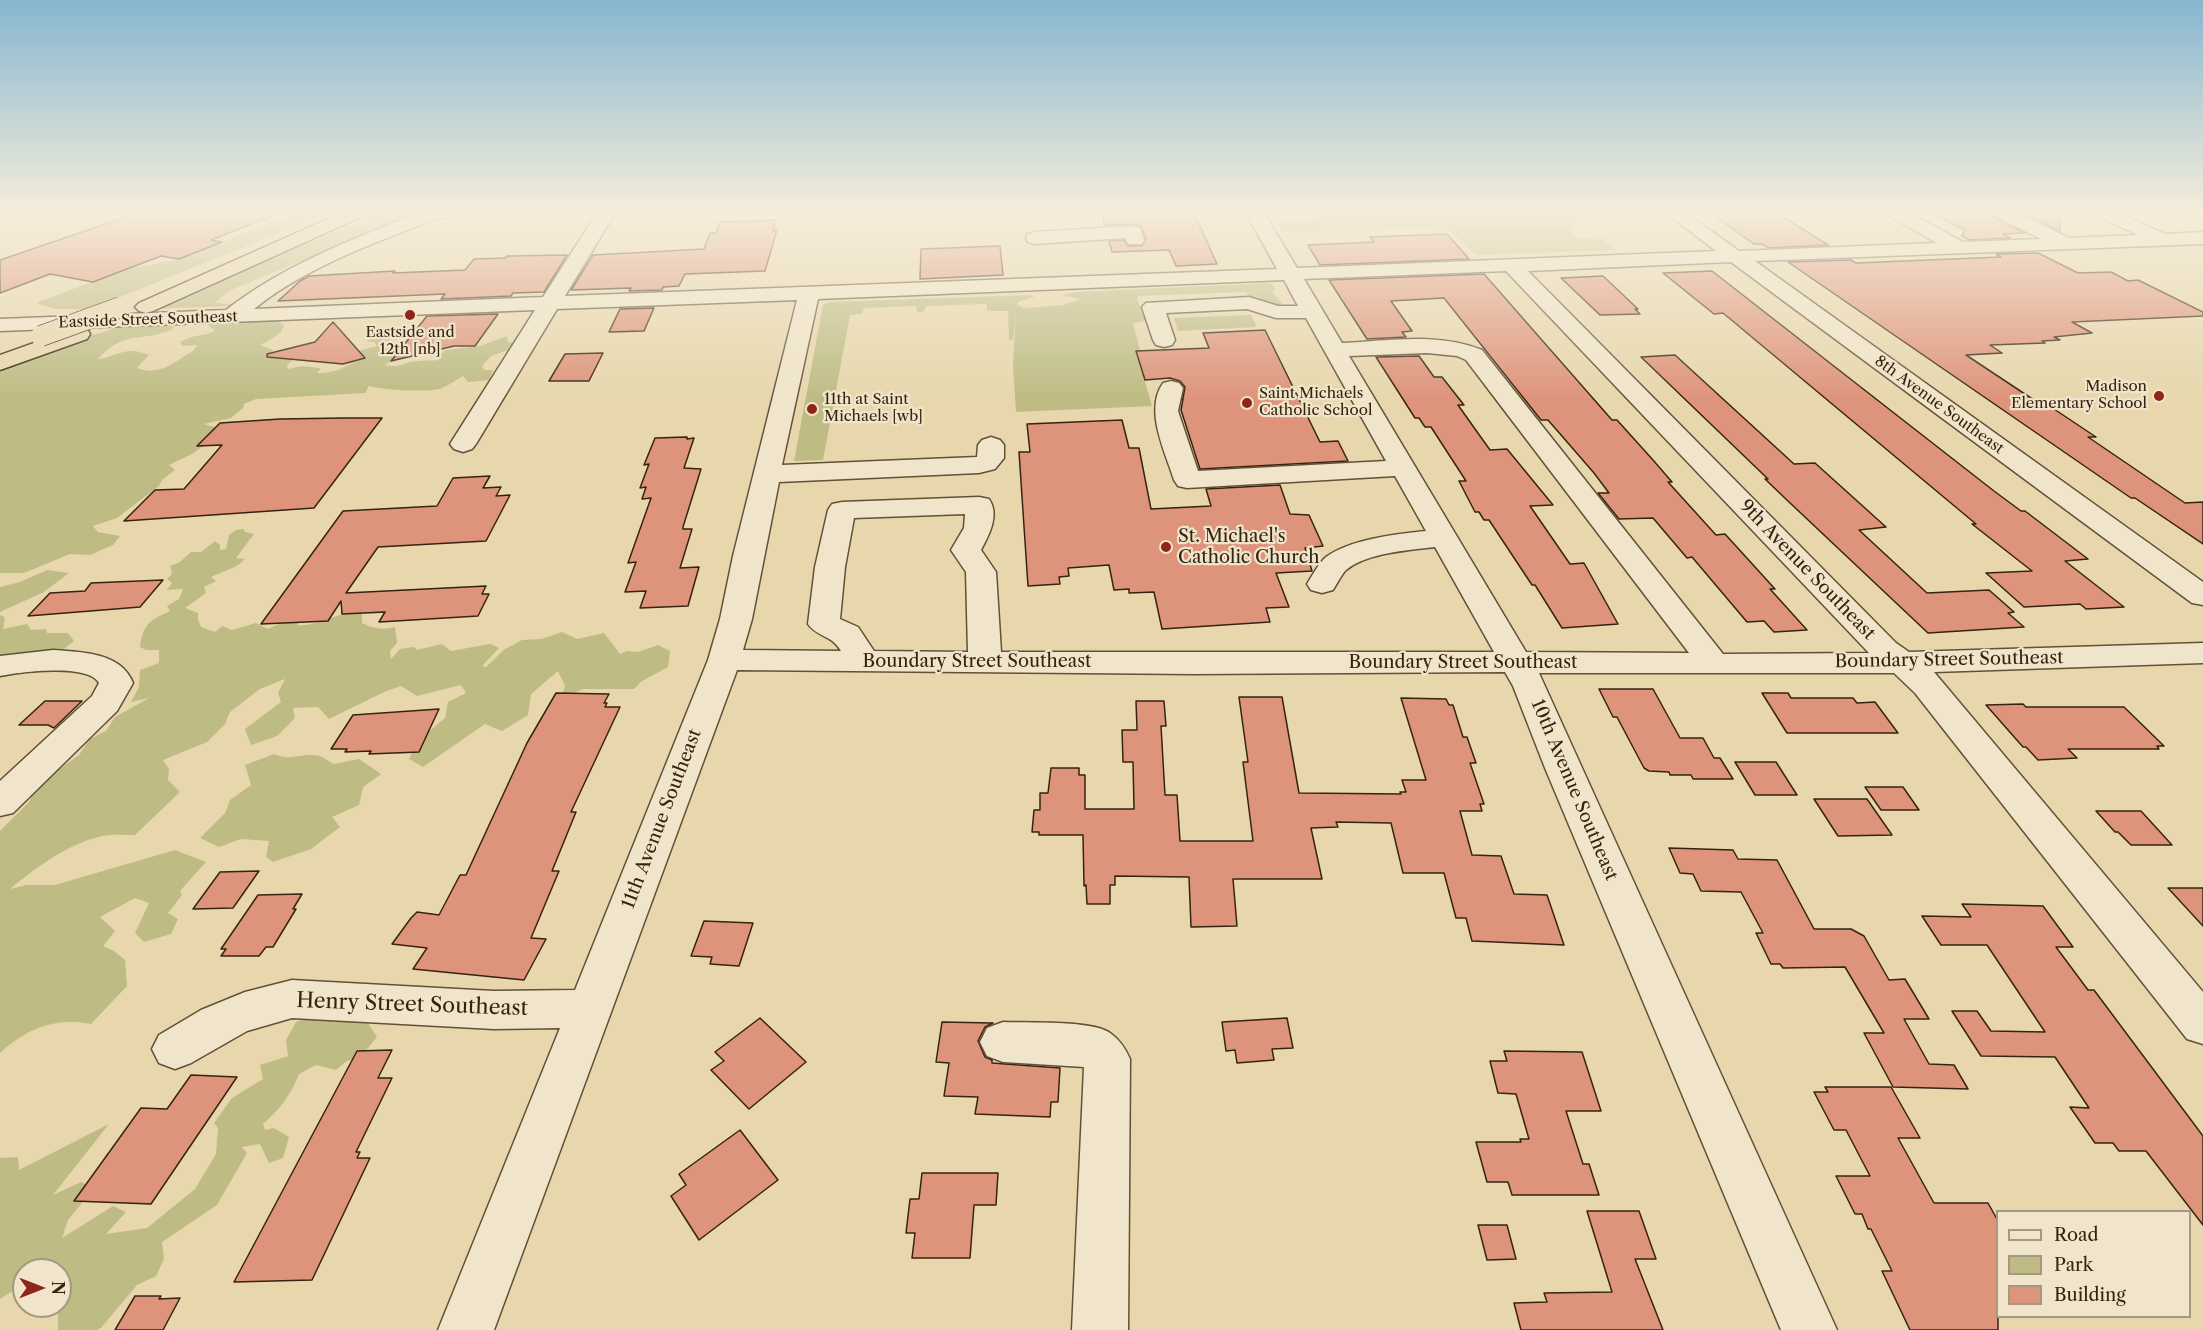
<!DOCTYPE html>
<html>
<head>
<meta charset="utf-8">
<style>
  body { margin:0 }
  #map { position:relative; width:2203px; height:1330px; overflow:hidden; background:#e8d7ad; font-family:"Libre Caslon Text",serif }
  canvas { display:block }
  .legend { position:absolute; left:1996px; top:1210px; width:195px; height:108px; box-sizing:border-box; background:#f0e5ca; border:2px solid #a69780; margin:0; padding:8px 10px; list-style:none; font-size:18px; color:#362310 }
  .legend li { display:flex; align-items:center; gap:12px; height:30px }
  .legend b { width:30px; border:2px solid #a69780 }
  .north { position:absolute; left:12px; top:1258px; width:60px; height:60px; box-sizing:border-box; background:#f0e5ca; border:2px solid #a69780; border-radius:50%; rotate:90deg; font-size:16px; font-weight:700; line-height:24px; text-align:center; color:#362310 }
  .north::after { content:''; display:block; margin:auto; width:21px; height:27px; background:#8f2418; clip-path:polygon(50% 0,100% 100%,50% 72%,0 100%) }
</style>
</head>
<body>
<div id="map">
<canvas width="2203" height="1330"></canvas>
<ul class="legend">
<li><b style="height:8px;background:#f0e5ca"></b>Road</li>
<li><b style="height:16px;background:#bebc84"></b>Park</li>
<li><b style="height:16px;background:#de947b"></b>Building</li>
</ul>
<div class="north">N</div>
</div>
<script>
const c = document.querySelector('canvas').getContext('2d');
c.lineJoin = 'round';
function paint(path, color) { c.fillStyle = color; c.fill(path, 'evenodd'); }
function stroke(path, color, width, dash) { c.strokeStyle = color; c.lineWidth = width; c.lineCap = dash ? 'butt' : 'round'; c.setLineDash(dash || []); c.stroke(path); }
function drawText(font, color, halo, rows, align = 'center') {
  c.font = font + ' "Libre Caslon Text",serif'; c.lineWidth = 4.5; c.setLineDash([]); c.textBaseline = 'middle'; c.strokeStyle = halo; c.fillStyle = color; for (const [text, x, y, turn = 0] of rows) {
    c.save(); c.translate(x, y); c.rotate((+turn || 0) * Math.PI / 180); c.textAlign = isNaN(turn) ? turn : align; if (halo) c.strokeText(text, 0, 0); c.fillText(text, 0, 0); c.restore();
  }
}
paint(new Path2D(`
  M294,213H328L91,309H55L36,303L123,270L179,259Z
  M380,213H432L326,256L304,260L231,290L214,303L232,304L235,306L151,309Z
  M1382,213H1571L1580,221L1569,227L1576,238L1603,239L1615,250L1477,255L1450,231L1424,228L1283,232L1275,219Z
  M1271,283L1275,289L1273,292L1285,308L1263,303L1259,297H1249L1246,292L1138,296L1137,300L1146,321L1133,323L1140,350L1136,351L1152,406L1016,412L1013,365L1016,313L1013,340H1009L1008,311H990L987,310V304L926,306L923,312H917L916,306L864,308L862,314L850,315L823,460L794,461L823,305L828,302L1032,295L1034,297L1018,302L1017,305L1025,308L1063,305L1081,299L1061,295L1075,292Z
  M1251,315L1257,327L1178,331L1174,318Z
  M275,317L284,326L281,332L273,338L260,345L273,350L270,353L294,359L287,365L288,369L301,366L321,368L317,373C338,373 343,367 361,359L347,354L377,346L374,342H367L371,339L389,337L390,340L380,342L381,345L395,351L392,357L393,360L385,365C399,369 406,361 419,361C426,360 432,361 439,360L438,355L446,350L480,346L507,336L508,342L517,343L514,348L491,356L482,366L484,370H493L489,380L468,382L463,376C456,380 449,385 442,388C430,393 383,390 369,386L365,393L256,399L244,404L243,408L231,418L204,424L225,430L192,454L169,465L175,470L162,480L159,486L117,518L93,526L98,532L120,536L113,545L90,555L70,554L24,573H0V372L17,363L44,356L86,336L104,332L121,325L175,321L173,329C143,343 124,329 98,359C118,356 127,345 149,355L137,368C155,375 168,367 183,357C189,353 194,352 197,345L182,346L180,342C194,334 201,337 215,331L208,325L222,320L233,319L236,324Z
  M244,529L245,532L254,534L236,558L245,559C236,569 223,571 211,577L216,581L204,587L206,593L185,608L198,613V619L201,627L215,632L222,626L232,630L256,623L268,629L287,620L305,616L297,625C318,627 337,611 362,612V623C375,629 381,630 395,627L397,643L390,651L391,659L400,649L414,647L417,650L442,644L451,651L490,644L499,648L482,666L486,667L505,649L522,640L542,639L562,632L577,639L604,633L620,654L627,651L638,652L658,645L670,651L668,667L642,681L634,689H583L561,699L565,686L558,671L531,694L528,715L502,731L485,724L423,767L409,759L419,740L445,718L448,702L466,693L461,685L417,696L401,686L384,692L329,719L318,707L293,708L295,718L277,736L251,745L245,729L281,702L278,693L285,679L260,689L230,712L225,724L207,742L163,760L169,769L168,780L180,792L135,835C125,835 112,834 102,836C67,844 37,867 10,889L26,885H55L175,850L206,862L180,891L182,895L168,913L178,919L171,934L144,942L135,933L149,903L135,898L100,917L115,931L103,946L114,951L125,960L127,986L91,1024C55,1017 26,1029 0,1053V831L29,802L37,785L79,755L90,739L106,731L115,717L149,698L131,702L139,687L140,670L159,663V650H146L140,647C143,624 150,620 170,611L167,606L179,599L183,589L167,590L172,583L167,579L172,574L170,566L180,562L191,552H201L215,541L220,545V550L226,549L229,535L236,530Z
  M47,570L69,573L44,592L0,612V587L20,582Z
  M0,615L5,617L3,629L27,624L31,630L46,629L47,633H68L74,641L59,653L0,663Z
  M274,754C291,762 303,752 320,756C324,758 330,762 334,764L359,759L381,774L363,787L359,805L332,817L340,827L311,849L273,862L266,857L269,841L241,839L219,847L200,838L225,813L230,800L251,785L245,765Z
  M360,1008L370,1014L368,1023L377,1037L359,1059L347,1061L336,1070L316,1065L299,1074C291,1095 280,1109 263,1124L265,1130L274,1128L289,1137L283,1158L269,1163L260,1144L242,1147L247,1153L217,1205L162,1242L164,1259L156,1276L137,1285L101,1328L97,1330H58V1308L55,1306H60V1270H24V1298L17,1288L0,1299V1158L18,1157L19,1170L109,1124L53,1195L81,1182L94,1188L68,1220L62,1238L113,1206L126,1212L106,1234L147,1228L195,1189L216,1154L218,1128L214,1123L232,1098L263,1079L260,1065L288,1056L286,1040L296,1022L318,1014L337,1022Z`), '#bebc84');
const building = new Path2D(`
  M138,213L277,214L211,240L222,242L179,259L161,256L93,282L50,274L0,293V260Z
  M1103,213H1194L1217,264L1176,266L1169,250L1112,252L1109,241L1124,240L1128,246H1142L1146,239L1141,226L1133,224L1104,225Z
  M1710,213H1777L1828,245L1768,248L1762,244H1754Z
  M1931,213H1992L1996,219L2025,233L2003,234L2010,238L1969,240L1962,236L1965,230Z
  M2022,213H2060V231Z
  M776,220L773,231L777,230L765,271L685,274L679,286L663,287L662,290L629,291L631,288L571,290L593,255L704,249L710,233H716L720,222Z
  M1447,234L1469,259L1320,265L1308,245L1374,242L1370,237Z
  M1000,246L1003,275L920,279L921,249Z
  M2038,253L2078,273L2111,272L2128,281L2138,280L2203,312V316L2072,322L2092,333L2054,337L2060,340L2042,341L2045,343L1990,345L2002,353L1966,355L2040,404L2045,403L2096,437H2088L2185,503L2203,502V544L2135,498H2131L1788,262L1851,260L1856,263L2001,257L1996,254Z
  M567,255L544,292L513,293L511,296L441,299L445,294L278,301L300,281L309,276L395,271L393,273L465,270L474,259L505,258L507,256Z
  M1712,271L1994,491L2021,511H2025L2088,559L2065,561L2124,607L2086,609L2080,604L2024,607L1986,573L2032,571L1972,524H1976L1723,313L1714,314L1663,273Z
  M1484,274L1612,420H1617L1653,460L1672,482H1668L1716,535L1725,534L1775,589H1770L1807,630L1774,632L1764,621L1747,622L1692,557L1687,558L1653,518L1619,519L1598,493H1609L1594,473L1548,420H1541L1444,298L1391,301L1412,331L1402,332L1406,337L1367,339L1329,280Z
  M1603,276L1638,309H1635L1640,314L1600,315L1561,278Z
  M654,308L644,331L609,332L620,309Z
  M498,314L475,346H454L391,361L427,316Z
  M333,322L365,358L343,364L267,357V354L315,342Z
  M1265,330L1320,442L1338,441L1348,461L1200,469L1181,410L1185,387L1180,381L1170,378L1145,380L1136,351L1209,348L1203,333Z
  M603,353L589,381H549L565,354Z
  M1675,355L1794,464L1815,463L1886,527L1859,530L1927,593L1989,590L2014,612L2008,613L2024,627L1928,633L1789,502L1765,479H1768L1641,357Z
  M1419,356L1434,377H1442L1464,405H1458L1490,450L1507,449L1553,505L1530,506L1570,564L1584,563L1618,624L1562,628L1535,585H1532L1489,520H1484L1479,512H1475L1459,481H1466L1431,427H1425L1419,418H1415L1376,357Z
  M345,418H382L314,508L124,521L155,490L184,489L222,445L197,446L220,423L280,419Z
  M1122,420L1129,448H1139L1151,509L1211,506L1206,489L1280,485L1290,514L1309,515L1323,546L1305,548L1312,571L1276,573L1289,607L1266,608L1270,622L1162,629L1154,592L1129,593V589L1114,590L1109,565L1068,568L1069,576L1059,577L1060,584L1028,586L1019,452H1030L1027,424Z
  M687,437V439L694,438L684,468L701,469L683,527V529H692L680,568L699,567L688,606L640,608L646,591L625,592L636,562L628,563L651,498L642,499L646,487L640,488L649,464L644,465L655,438Z
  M490,476L483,488L501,487L496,496L510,495L486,541L378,547L346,593L486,586L482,594H489L478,616L379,622L385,612L342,614L341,601L328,621L261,624L343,511L437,506L453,478Z
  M163,580L140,607L28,616L50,593L85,591L91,583Z
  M1599,689H1653L1680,738H1703L1714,758H1720L1733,779H1693L1691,775H1670L1669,772L1649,771L1644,768L1617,717H1613Z
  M556,693L609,694L604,703H607L605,707H620L571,812H576L552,871H559L531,938L546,939L524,980L413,969L427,948L392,944L411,918L417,912L439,915L460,875H466L527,743Z
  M1762,693H1788L1791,698H1853L1857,703L1875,702L1898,733H1787Z
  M1239,697H1282L1299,793L1401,794L1400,792H1406L1402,780H1426L1401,698L1446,699L1449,705H1453L1463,737H1467L1476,763H1470L1484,804H1480L1482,811H1460L1472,855L1501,856L1514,894L1547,895L1564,945L1472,941L1466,918H1456L1444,873H1403L1391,823L1336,822L1338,827L1311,828L1322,879H1233L1237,926L1191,927L1189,877L1115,876V885H1110V904H1087L1086,885L1084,886L1083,835H1039V832H1032L1034,810H1040V793H1048L1051,768H1079V775H1085V809H1134L1133,762H1123L1122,730H1137L1136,701H1164L1166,726H1161L1165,795H1177L1180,841H1253L1243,762H1248Z
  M45,701H82L54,728L48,725H19Z
  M2023,704L2026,707H2124L2164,746H2157L2159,749H2068L2077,758L2038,760L2026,747H2023L1986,705Z
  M439,709L419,752L369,754L371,751L345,752L347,749H331L353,715Z
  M1735,762H1776L1797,795H1755Z
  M1865,787H1903L1919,810H1881Z
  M1814,799H1867L1892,835L1838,836Z
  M2096,811H2141L2172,845H2131L2118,832H2115Z
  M1669,848L1733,850L1738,859L1777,860L1814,929H1851L1864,936L1889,980L1905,979L1929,1019H1904L1929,1064L1954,1065L1968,1089L1893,1087L1864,1033H1884L1845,967L1783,968L1780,964H1771L1756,933H1763L1741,892L1701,891L1693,874L1680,873Z
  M259,871L233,908L193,909L220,872Z
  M2168,888H2203V926Z
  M302,894L293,909H296L273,947H266L259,956H221L226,949H221L258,895Z
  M1962,904L2043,906L2073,947H2056L2088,990H2094L2203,1136V1225L2146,1151H2119L2113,1143H2095L2070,1107L2089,1108L2055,1057L1981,1056L1952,1011H1977L1991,1031L2045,1032L1987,945H1941L1922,916L1971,917Z
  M704,921L753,923L739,966L710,964L712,957L691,956Z
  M760,1018L806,1062L749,1109L711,1070L724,1061L715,1052Z
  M1287,1018L1293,1048L1272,1049L1274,1060L1237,1063L1235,1050L1226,1051L1222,1022Z
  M942,1022L993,1023L985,1027L978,1041L985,1057L992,1060V1063L1060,1068L1058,1102H1051L1050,1117L975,1114L978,1097L944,1096L949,1063L936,1062Z
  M392,1050L378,1078H392L356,1152H360L357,1158H370L312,1280L234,1282L357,1051Z
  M1504,1051L1582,1052L1601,1111H1566L1583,1164H1589L1599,1195H1512L1508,1182H1487L1476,1142H1521L1520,1139H1529L1516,1094L1498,1093L1490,1061H1507Z
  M191,1075L237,1077L151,1204L74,1201L141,1108L167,1109Z
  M1825,1087H1891L1920,1138H1898L1934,1203H1988L1998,1221V1330H1910L1882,1271H1892L1871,1229H1868L1862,1214H1855L1836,1176H1870L1846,1130H1834L1814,1092H1828Z
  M740,1130L778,1180L699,1240L671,1196L686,1185L679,1174Z
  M922,1173H998L996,1205H974L970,1258H912L915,1233H906L910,1199H919Z
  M1587,1211H1639L1656,1259H1635L1663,1330H1521L1514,1303L1547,1302L1544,1293L1612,1292Z
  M1478,1225H1507L1516,1259L1487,1260Z
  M135,1296H161L159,1299L180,1298L163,1330H115Z`);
paint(building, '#de947b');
stroke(building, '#362310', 1.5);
const minor = new Path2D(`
  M420,213H461L458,217L438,218C375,243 307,266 254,309L543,297L597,213H615L565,296L1277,269L1246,213H1264L1297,268L1716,251L1666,213H1686L1739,251L1937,243L1891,217L1888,213H1910L1963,242L2041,239L1997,217L1994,213H2017L2069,238L2138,235L2099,217L2096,213H2119L2165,234L2203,232V244L1755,261L2203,582V605L2192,603L1731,262L1528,271L1896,643L1909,652L2203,643V663L1934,672L2203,992V1044L2187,1039L1915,693L1894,673H1539L1837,1330H1781L1545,768L1513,686L1505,672L1194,674L737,670L494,1330H438L560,1028L494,1029L292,1018L247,1031L191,1063L175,1069L159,1063L152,1049L159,1035L201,1010L245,992L292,980L494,991L575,990L708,660L720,619L733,556L797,300L557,309L476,444L472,449L463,452L454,449L450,444L535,310L0,331V319L226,310C284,265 352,239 420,213ZM1506,271L1869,653L1723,654L1482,350C1438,332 1388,341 1342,343L1304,279ZM1284,280L1298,306H1278L1249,297L1146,303L1142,307L1153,340L1156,345L1164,347L1172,345L1175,340L1166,313L1247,309L1276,318H1306L1386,461L1198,471L1178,411L1183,388L1179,383L1171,381L1163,383C1144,410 1165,451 1174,480L1178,486L1187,488L1395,476L1426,531C1396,534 1351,539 1326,557C1319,563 1312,576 1307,584L1311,590L1322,593L1333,590C1337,584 1341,575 1346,570C1366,553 1410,550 1435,547L1494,652H1001L996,572L981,550C989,535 1000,515 989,499L979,497L842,502L832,504L828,510L815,567L808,624C818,638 831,634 841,651L743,650L752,619L779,482L979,473L995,469L1004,458V445L1000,440L991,437L982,440L978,445L977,457L782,465L818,299ZM1427,353L1457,356L1466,360L1689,653L1526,652L1349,356ZM965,514L964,528L951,550L966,572L968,652L874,651L858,627L840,619L845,567L854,518Z
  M1133,226L1140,228L1144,240L1142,244H1128L1125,238L1035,244L1028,242L1026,238L1028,234L1035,232Z
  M53,650C81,652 121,652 133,683L117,711L13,813L0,816V781L92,696L99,683C88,663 20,672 0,676V656Z
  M1003,1022C1027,1023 1092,1020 1110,1033C1120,1040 1125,1048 1130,1059L1128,1330H1072L1084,1067L1003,1062L987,1056L980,1042L987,1028Z`);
const highway = new Path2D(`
  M341,213H364L361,217L153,311L146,313L139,311L135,307L139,303Z
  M79,327L87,329L90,334L87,339L0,370V355Z`);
stroke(minor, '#625037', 3);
stroke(highway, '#362310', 3);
paint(minor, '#f0e5ca');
paint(highway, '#e8d7ad');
const highwayBridge = new Path2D(`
  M41,336L121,307`);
stroke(highwayBridge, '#362310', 22, []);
stroke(highwayBridge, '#e8d7ad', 20);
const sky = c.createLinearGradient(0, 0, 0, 399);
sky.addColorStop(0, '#87b6d0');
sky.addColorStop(0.53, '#f5edda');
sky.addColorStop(1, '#f5edda00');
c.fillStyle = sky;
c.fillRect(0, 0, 2203, 399);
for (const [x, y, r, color] of [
  [410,315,6,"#8f2418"],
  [2159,396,6,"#8f2418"],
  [1247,403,6,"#8f2418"],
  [812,409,6,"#8f2418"],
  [1166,547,6,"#8f2418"]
]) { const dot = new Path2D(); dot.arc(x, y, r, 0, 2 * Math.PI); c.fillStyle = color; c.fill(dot); stroke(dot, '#f0e5ca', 2); }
drawText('15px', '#362310', '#f0e5ca', [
  ["Eastside Street Southeast",148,320,-2],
  ["8th Avenue Southeast",1939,405,36]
]);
drawText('15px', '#362310', '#f0e5ca', [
  ["Eastside and",410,333,"center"],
  ["12th [nb]",410,350,"center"],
  ["Madison",2147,387,"right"],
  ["Elementary School",2147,404,"right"],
  ["Saint Michaels",1259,394],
  ["Catholic School",1259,411],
  ["11th at Saint",824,400],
  ["Michaels [wb]",824,417]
], 'left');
drawText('18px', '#362310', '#f0e5ca', [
  ["St. Michael's",1178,537],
  ["Catholic Church",1178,558]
], 'left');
drawText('18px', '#362310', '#f0e5ca', [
  ["9th Avenue Southeast",1807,570,46],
  ["Boundary Street Southeast",1949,660,-1],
  ["Boundary Street Southeast",977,662],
  ["Boundary Street Southeast",1463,663],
  ["10th Avenue Southeast",1574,790,67],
  ["11th Avenue Southeast",662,819,-69]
]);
drawText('21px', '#362310', '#f0e5ca', [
  ["Henry Street Southeast",412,1005,2]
]);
</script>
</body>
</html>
